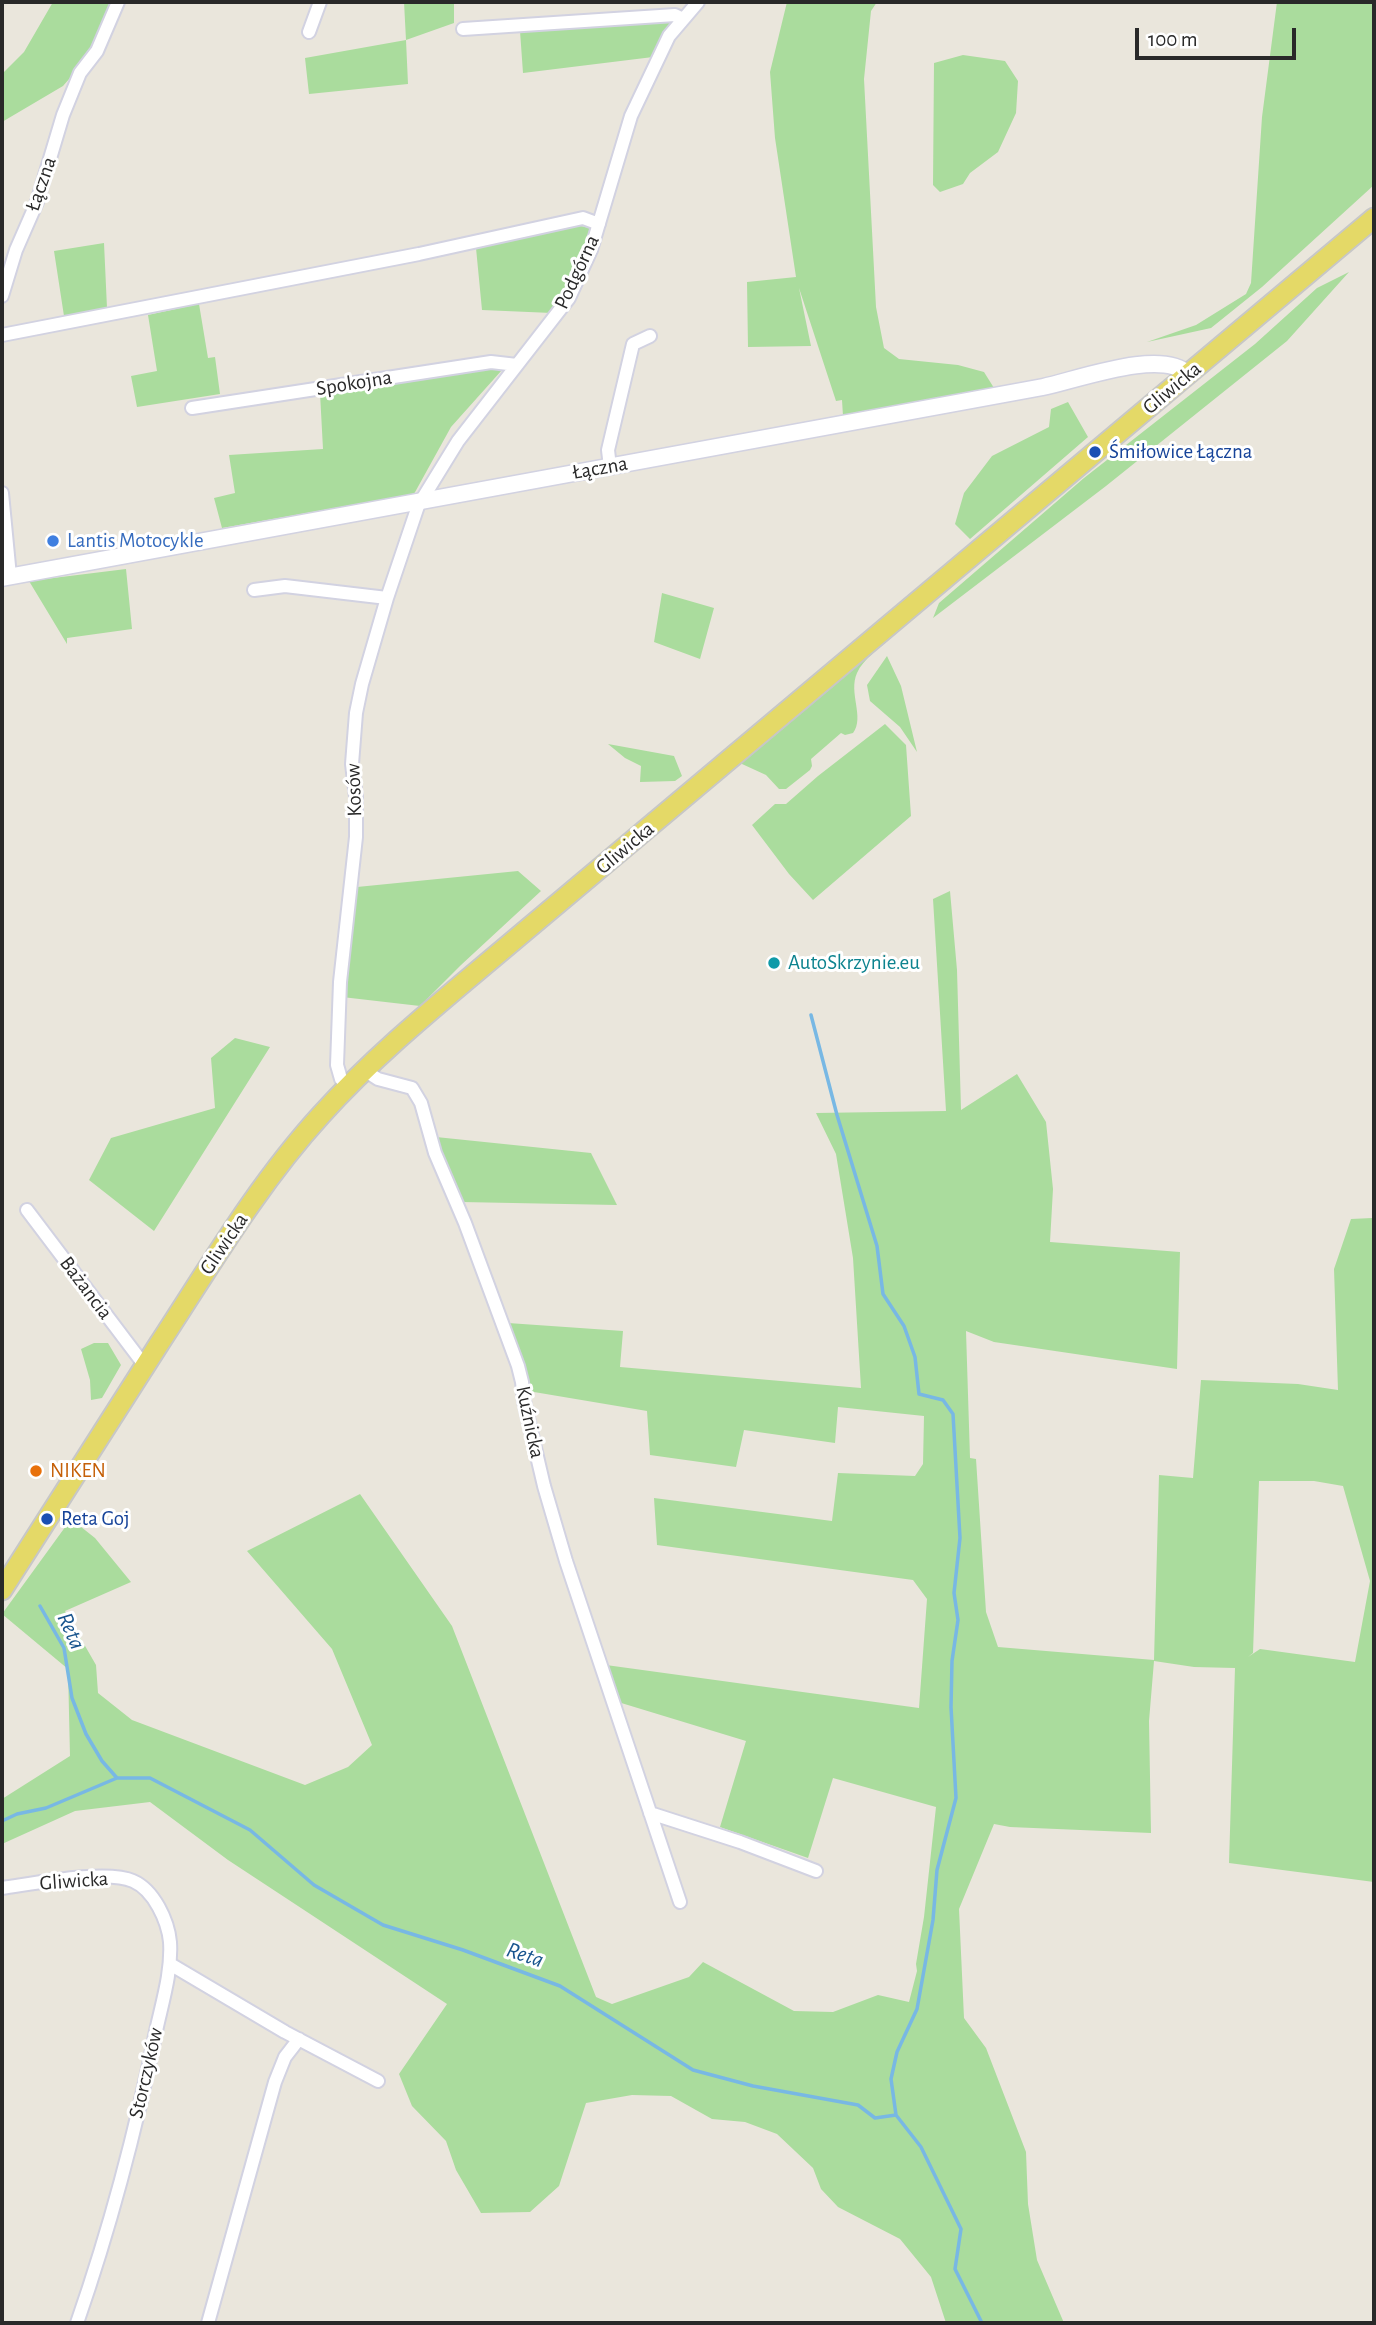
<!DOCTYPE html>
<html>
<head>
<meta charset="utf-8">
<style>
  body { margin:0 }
  #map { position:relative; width:1376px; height:2325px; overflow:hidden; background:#eae6dc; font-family:"Alegreya Sans",sans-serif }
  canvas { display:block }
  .frame { position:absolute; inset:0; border:4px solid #292929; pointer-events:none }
  .scale { position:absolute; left:1135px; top:28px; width:161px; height:32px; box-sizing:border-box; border:4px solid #292929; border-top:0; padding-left:9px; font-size:21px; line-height:24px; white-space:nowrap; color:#292929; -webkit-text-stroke:5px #fff; paint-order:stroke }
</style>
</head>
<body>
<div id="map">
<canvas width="1376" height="2325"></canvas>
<div class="frame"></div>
<div class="scale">100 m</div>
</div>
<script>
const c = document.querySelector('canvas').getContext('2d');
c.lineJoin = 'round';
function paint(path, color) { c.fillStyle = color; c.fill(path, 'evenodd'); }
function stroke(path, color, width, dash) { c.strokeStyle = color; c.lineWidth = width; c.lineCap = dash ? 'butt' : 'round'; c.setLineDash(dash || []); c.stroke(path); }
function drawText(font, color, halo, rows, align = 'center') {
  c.font = font + ' "Alegreya Sans",sans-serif'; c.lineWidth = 6; c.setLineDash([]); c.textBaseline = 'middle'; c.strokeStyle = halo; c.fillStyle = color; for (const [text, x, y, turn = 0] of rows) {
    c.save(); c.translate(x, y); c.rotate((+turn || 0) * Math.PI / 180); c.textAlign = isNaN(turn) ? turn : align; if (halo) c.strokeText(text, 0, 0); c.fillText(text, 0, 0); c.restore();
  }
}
paint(new Path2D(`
  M53,2H121L110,32L63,86L2,122V74L24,52Z
  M404,2H454V23L406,40L408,84L309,94L305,58L406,40Z
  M787,2H877L871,11L864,79L876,307L884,348L899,359L958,365L984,372L994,388L843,416L842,400L836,401L799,288L811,346L748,347L747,282L796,277L775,138L770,72Z
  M1277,2H1374V185L1262,287L1211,328L1147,342L1196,325L1246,294L1251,283L1262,117Z
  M673,22L653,57L523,73L520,31Z
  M963,55L1005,61L1018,81L1016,113L998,152L970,173L963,184L940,192L933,185L934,63Z
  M576,225L590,228L565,300L552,313L482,310L476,248Z
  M104,243L107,308L64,316L54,251Z
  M1349,272L1287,341L1106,486L933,618L939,603L1084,478L1255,344L1317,288Z
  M199,304L208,358L215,357L220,394L137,407L131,376L157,371L148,315Z
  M489,368L502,370L451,427L414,494L222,528L214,498L235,493L229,455L323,449L320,393Z
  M1068,402L1088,437L970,539L955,524L964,493L992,456L1049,427L1051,409Z
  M126,569L132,629L67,638V644L29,581Z
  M662,593L714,608L700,659L654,642Z
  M890,636L892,637C881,647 863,659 857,673C848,693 865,717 853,733L845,735L841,733L811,759L812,766L810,770L786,789H779L766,775L742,764V761Z
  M887,656L901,686L917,752L900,727L870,701L867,685Z
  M885,724L906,745L911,816L813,900L789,874L752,825L775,804H786L818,776Z
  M608,744L674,756L682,776L675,781L640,782L641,766L625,758Z
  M518,871L541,891L461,965L420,1006L342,997L348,894L357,887Z
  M950,891L957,970L961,1110L1017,1074L1046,1122L1053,1189L1050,1242L1180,1252L1177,1369L994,1342L966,1331L970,1458L976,1459L986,1612L998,1647L1154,1660L1159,1475L1193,1478L1201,1380L1298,1384L1338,1390L1334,1269L1351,1219L1372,1218L1374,1222V1882L1229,1863L1235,1668L1194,1667L1154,1661L1149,1721L1151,1833L1010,1827L994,1824L959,1909L964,2018L986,2048L1026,2152L1028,2204L1037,2260L1064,2323H946L931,2277L900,2239L838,2207L821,2189L813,2168L777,2134L745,2122L712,2119L671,2096L632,2095L586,2103L559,2186L530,2212L481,2213L456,2170L446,2141L412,2106L399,2074L447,2004L228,1860L150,1802L75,1811L2,1844V1799L70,1756L68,1669L2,1614L71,1519L95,1538L131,1582L65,1611L96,1665L98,1693L132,1720L305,1785L348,1767L372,1745L332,1649L247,1551L360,1494L452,1626L596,1997L612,2004L689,1977L703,1962L794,2011L833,2012L878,1995L909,2002L917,1971L916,1964L924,1917L936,1807L833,1778L808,1858L720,1827L746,1741L618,1702L606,1665L919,1708L927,1599L913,1580L657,1545L654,1498L832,1521L838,1473L915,1476L923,1464L924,1416L838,1407L835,1443L744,1430L736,1467L650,1455L647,1411L528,1391L508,1323L623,1331L620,1367L861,1388L853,1258L836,1154L816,1113L946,1111L933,899ZM1259,1481H1314L1343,1486L1370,1581L1355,1662L1260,1649L1248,1657L1253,1653Z
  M235,1038L270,1047L154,1231L89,1180L111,1138L215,1108L211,1058Z
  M436,1137L591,1153L617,1205L461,1202L447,1172Z
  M94,1343H108L121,1365L102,1398L91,1400L90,1380L81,1349Z`), '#aadc9d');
stroke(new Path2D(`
  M811,1015L837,1115L877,1246L883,1294L904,1326L915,1357L919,1394L943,1400L953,1414L960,1538L954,1593L958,1620L952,1661L951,1707L956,1798L937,1870L933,1920L917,2009L897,2052L891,2079L896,2115L921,2147L961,2229L955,2269L982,2323
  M40,1606L64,1648L72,1698L86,1734L102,1761L117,1778H150L250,1830L314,1885L383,1925L463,1950L560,1986L693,2070L753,2086L858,2105L875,2118L896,2115
  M2,1821L17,1814L46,1808L117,1778`), '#78b8e4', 3.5);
const minor = new Path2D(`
  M463,29L675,15L683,19
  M309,32L320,2
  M2,296L16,250L37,202L63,115L80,73L97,51L118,2
  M2,335L419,254L583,218L599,224
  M192,408L491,362L517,365
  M610,467L608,450L633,344L650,336
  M2,493L10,576
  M254,590L285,586L387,598
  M364,1070L378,1079L412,1088L421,1103L435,1153L465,1223L518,1366L522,1382L524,1401L544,1486L566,1561L680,1902
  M348,1086L341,1079L337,1065L340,982L356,837V797L352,764L356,713L362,684L387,598L418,506L458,441L569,298L591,250L631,116L669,36L698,2
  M27,1210L145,1366
  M650,1813L740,1842L816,1871
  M2,1888C32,1884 107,1869 133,1881C154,1890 168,1921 170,1942C172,1972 162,2003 156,2031C136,2130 110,2228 77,2323
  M170,1964L285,2032L378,2081
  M208,2323L275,2082L285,2057L299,2039`);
const tertiary = new Path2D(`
  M2,578L1043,387C1077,380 1161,348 1188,374`);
const primary = new Path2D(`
  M2,1590C54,1508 107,1426 159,1344C210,1266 258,1184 321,1115C377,1053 442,1001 506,947L1374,218`);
stroke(minor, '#d2d2e1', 16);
stroke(tertiary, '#d2d2e1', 19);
stroke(primary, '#c7c7c7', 23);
stroke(minor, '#fff', 12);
stroke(tertiary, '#fff', 16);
stroke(primary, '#e4d967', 19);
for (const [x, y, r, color] of [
  [1095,452,7,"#1a4fb4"],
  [53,541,7,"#3f7fe0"],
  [774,963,7,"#0f9aa8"],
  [36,1471,7,"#e8710a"],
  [47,1519,7,"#1a4fb4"]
]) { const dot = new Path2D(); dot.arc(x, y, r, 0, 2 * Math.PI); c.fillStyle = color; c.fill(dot); stroke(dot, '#fff', 2.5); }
drawText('21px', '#292929', '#fff', [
  ["Łączna",41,184,-71],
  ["Podgórna",577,272,-65],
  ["Spokojna",354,383,-9],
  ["Gliwicka",1172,388,-40],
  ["Łączna",600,468,-10],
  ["Kosów",354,790,-92],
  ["Gliwicka",625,848,-40],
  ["Gliwicka",224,1244,-56],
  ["Bażancia",86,1288,53],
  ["Kuźnicka",530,1422,78],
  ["Gliwicka",74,1881,-4],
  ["Storczyków",146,2073,-77]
]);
drawText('21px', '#164399', '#fff', [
  ["Śmiłowice Łączna",1109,452],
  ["Reta Goj",61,1519]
], 'left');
drawText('21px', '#366cbe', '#fff', [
  ["Lantis Motocykle",67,541]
], 'left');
drawText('21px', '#0d838f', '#fff', [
  ["AutoSkrzynie.eu",788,963]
], 'left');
drawText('21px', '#c56008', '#fff', [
  ["NIKEN",50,1471]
], 'left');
drawText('italic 23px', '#19558e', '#fff', [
  ["Reta",71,1631,66],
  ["Reta",525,1955,19]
]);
</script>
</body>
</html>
